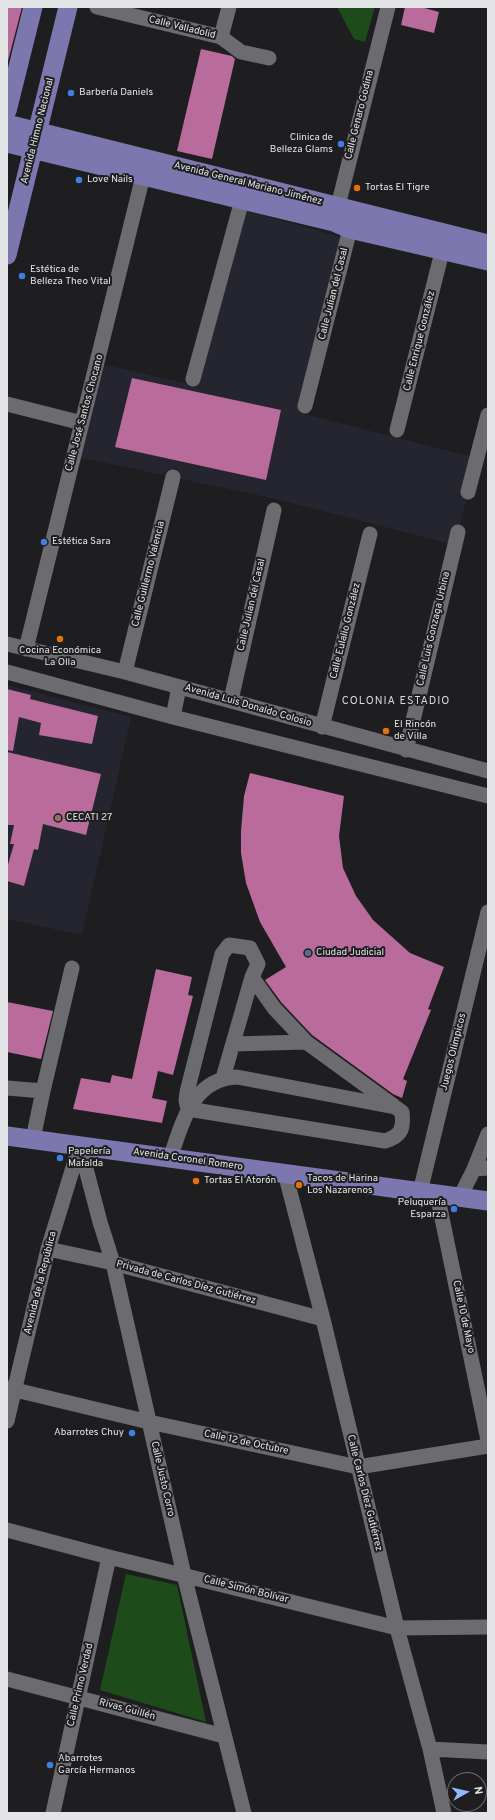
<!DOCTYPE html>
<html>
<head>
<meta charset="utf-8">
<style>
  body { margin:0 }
  #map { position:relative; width:495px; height:1820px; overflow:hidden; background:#1e1e21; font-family:Overpass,sans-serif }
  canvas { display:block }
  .frame { position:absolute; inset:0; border:8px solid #e3e4e6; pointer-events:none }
  .north { position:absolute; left:447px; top:1772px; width:40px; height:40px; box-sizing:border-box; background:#1e1e21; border:1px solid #6d6d70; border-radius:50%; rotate:82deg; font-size:11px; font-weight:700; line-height:16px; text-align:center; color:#e3e4e6 }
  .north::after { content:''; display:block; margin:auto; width:14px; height:18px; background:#93b7fd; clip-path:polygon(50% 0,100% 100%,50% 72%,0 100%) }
</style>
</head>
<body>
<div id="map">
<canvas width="495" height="1820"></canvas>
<div class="frame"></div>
<div class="north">N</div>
</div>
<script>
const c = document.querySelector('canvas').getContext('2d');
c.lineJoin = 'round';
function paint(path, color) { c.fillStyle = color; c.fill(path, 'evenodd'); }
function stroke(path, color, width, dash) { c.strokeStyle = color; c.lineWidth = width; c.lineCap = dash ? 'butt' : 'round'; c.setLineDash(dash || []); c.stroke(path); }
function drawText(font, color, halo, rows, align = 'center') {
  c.font = font + ' Overpass,sans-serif'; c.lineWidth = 4; c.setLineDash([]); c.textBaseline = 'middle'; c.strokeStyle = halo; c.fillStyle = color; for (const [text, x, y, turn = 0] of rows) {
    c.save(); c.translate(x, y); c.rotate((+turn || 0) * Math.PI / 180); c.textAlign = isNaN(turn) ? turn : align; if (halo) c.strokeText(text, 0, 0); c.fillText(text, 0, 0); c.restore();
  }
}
paint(new Path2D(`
  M245,210L340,237L300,413L477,458L455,545L276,499L73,456L98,363L196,386Z
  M7,685L131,717L82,935L7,919Z`), '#24252e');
paint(new Path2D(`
  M337,7H375L365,42L354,39Z
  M126,1574L177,1585L206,1722L100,1690Z`), '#1e4b1a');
paint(new Path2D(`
  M7,7H22L8,61H7Z
  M405,7H421L439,12L434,33L401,25Z
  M201,49L232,56L235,59L212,159L177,151Z
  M132,378L281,410L266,480L115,447Z
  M7,689L31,695L30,699L98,716L92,744L39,735L41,723L19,717L13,751L7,750Z
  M7,752L101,774L86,835L43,824L38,850L34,849L24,886L7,881V868L14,844H10L14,825H7Z
  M250,773L344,796L339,836L343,868L356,896L373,920L410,953L444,967L428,1009L431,1010L403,1079L407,1081L402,1098L393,1094L312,1035L281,1002L265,980L286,967L260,922L246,883L241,853V831L244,796Z
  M156,969L192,977L188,995L193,996L173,1075L158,1071L152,1098L167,1101L162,1123L73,1109L81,1078L110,1083L112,1075L132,1079Z
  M7,1002L53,1011L41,1059L7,1052Z`), '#b96b9b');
stroke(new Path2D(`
  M97,7L221,37L241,52L269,58
  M221,37L229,7
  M335,218L388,7
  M193,379L242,200
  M7,404L82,423
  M305,406L350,229
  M397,430L442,252
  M468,492L488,415
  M7,644L125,672L488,771
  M26,649L143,176
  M7,672L173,717L488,796
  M125,672L173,477
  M231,700L274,510
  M173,717L179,687
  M322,727L370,534
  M406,750L458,532
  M233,1044L306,1042
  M223,1078L252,977
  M7,1088L43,1091L72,968
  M188,1109L186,1101L187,1092L222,954L229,945L250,948L258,964L252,977L274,1008L306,1042L394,1106
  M33,1139L43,1091
  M80,1146L100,1222L113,1263L184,1575L244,1813
  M170,1158C183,1122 192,1079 237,1077L395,1107L402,1112C404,1129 401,1136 385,1141L188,1109
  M474,1169L488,1134
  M285,1173L323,1319L397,1628L430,1749L444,1813
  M420,1192L488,912
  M437,1194L488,1440
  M460,1197L474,1169L488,1168
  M48,1249L113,1263L323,1319
  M7,1388L149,1422L358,1467L488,1446
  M7,1421L48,1249L79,1148
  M7,1530L109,1557L397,1628L488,1627
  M7,1679L224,1736
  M430,1749L488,1752
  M53,1813L109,1557`), '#6c6c70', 15);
stroke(new Path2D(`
  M7,111L33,7
  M7,124L488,244
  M7,143L334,222L350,229L488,261
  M7,255L68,7
  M7,1136L488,1201`), '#7d77b0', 19);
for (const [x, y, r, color] of [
  [71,93,4,"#3f7fe0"],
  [341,144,4,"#3f7fe0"],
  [79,180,4,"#3f7fe0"],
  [357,188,4,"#e8710a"],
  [22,276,4,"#3f7fe0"],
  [44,542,4,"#3f7fe0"],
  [60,639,4,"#e8710a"],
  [386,731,4,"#e8710a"],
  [58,818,4,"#8d6e63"],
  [308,953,4,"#5c6f8a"],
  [60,1158,4,"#3f7fe0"],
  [196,1181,4,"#e8710a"],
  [299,1185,4,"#e8710a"],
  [454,1209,4,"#3f7fe0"],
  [132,1433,4,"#3f7fe0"],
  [50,1765,4,"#3f7fe0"]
]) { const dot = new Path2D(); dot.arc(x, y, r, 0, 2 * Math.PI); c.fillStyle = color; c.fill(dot); stroke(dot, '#1e1e21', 1.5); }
drawText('10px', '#e3e4e6', '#1e1e21', [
  ["Calle Valladolid",182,28,14],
  ["Calle Genaro Godina",360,115,-76],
  ["Avenida Himno Nacional",38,131,-76],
  ["Avenida General Mariano Jiménez",248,184,14],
  ["Calle Julian del Casal",334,294,-76],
  ["Calle Enrique González",420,341,-76],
  ["Calle José Santos Chocano",85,413,-75],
  ["Calle Guillermo Valencia",149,574,-76],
  ["Calle Julian del Casal",252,605,-77],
  ["Calle Luis Gonzaga Urbina",434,629,-77],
  ["Calle Eulalio González",346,631,-76],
  ["Avenida Luis Donaldo Colosio",248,706,16],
  ["Juegos Olimpicos",454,1052,-76],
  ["Avenida Coronel Romero",188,1160,8],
  ["Avenida de la República",41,1283,-76],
  ["Privada de Carlos Díez Gutiérrez",186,1283,15],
  ["Calle 10 de Mayo",463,1317,78],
  ["Calle 12 de Octubre",246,1443,12],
  ["Calle Justo Corro",162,1479,77],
  ["Calle Carlos Díez Gutiérrez",364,1493,76],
  ["Calle Simón Bolívar",246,1590,14],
  ["Calle Primo Verdad",81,1685,-77],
  ["Rivas Guillén",127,1710,15]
]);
drawText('10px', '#e3e4e6', '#1e1e21', [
  ["Barbería Daniels",79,93],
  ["Clinica de",333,138,"right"],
  ["Belleza Glams",333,150,"right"],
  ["Love Nails",87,180],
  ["Tortas El Tigre",365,188],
  ["Estética de",30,270],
  ["Belleza Theo Vital",30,282],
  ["Estética Sara",52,542],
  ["Cocina Económica",60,651,"center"],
  ["La Olla",60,663,"center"],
  ["El Rincón",394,725],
  ["de Villa",394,737],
  ["CECATI 27",66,818],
  ["Ciudad Judicial",316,953],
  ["Papelería",68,1152],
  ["Mafalda",68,1164],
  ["Tacos de Harina",307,1179],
  ["Los Nazarenos",307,1191],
  ["Tortas El Atorón",204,1181],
  ["Peluquería",446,1203,"right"],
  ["Esparza",446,1215,"right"],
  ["Abarrotes Chuy",124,1433,"right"],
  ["Abarrotes",58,1759],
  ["García Hermanos",58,1771]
], 'left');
c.letterSpacing = '1px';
drawText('11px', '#d8d8dd', '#1e1e21', [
  ["COLONIA ESTADIO",396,702]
]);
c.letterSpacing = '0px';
</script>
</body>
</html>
